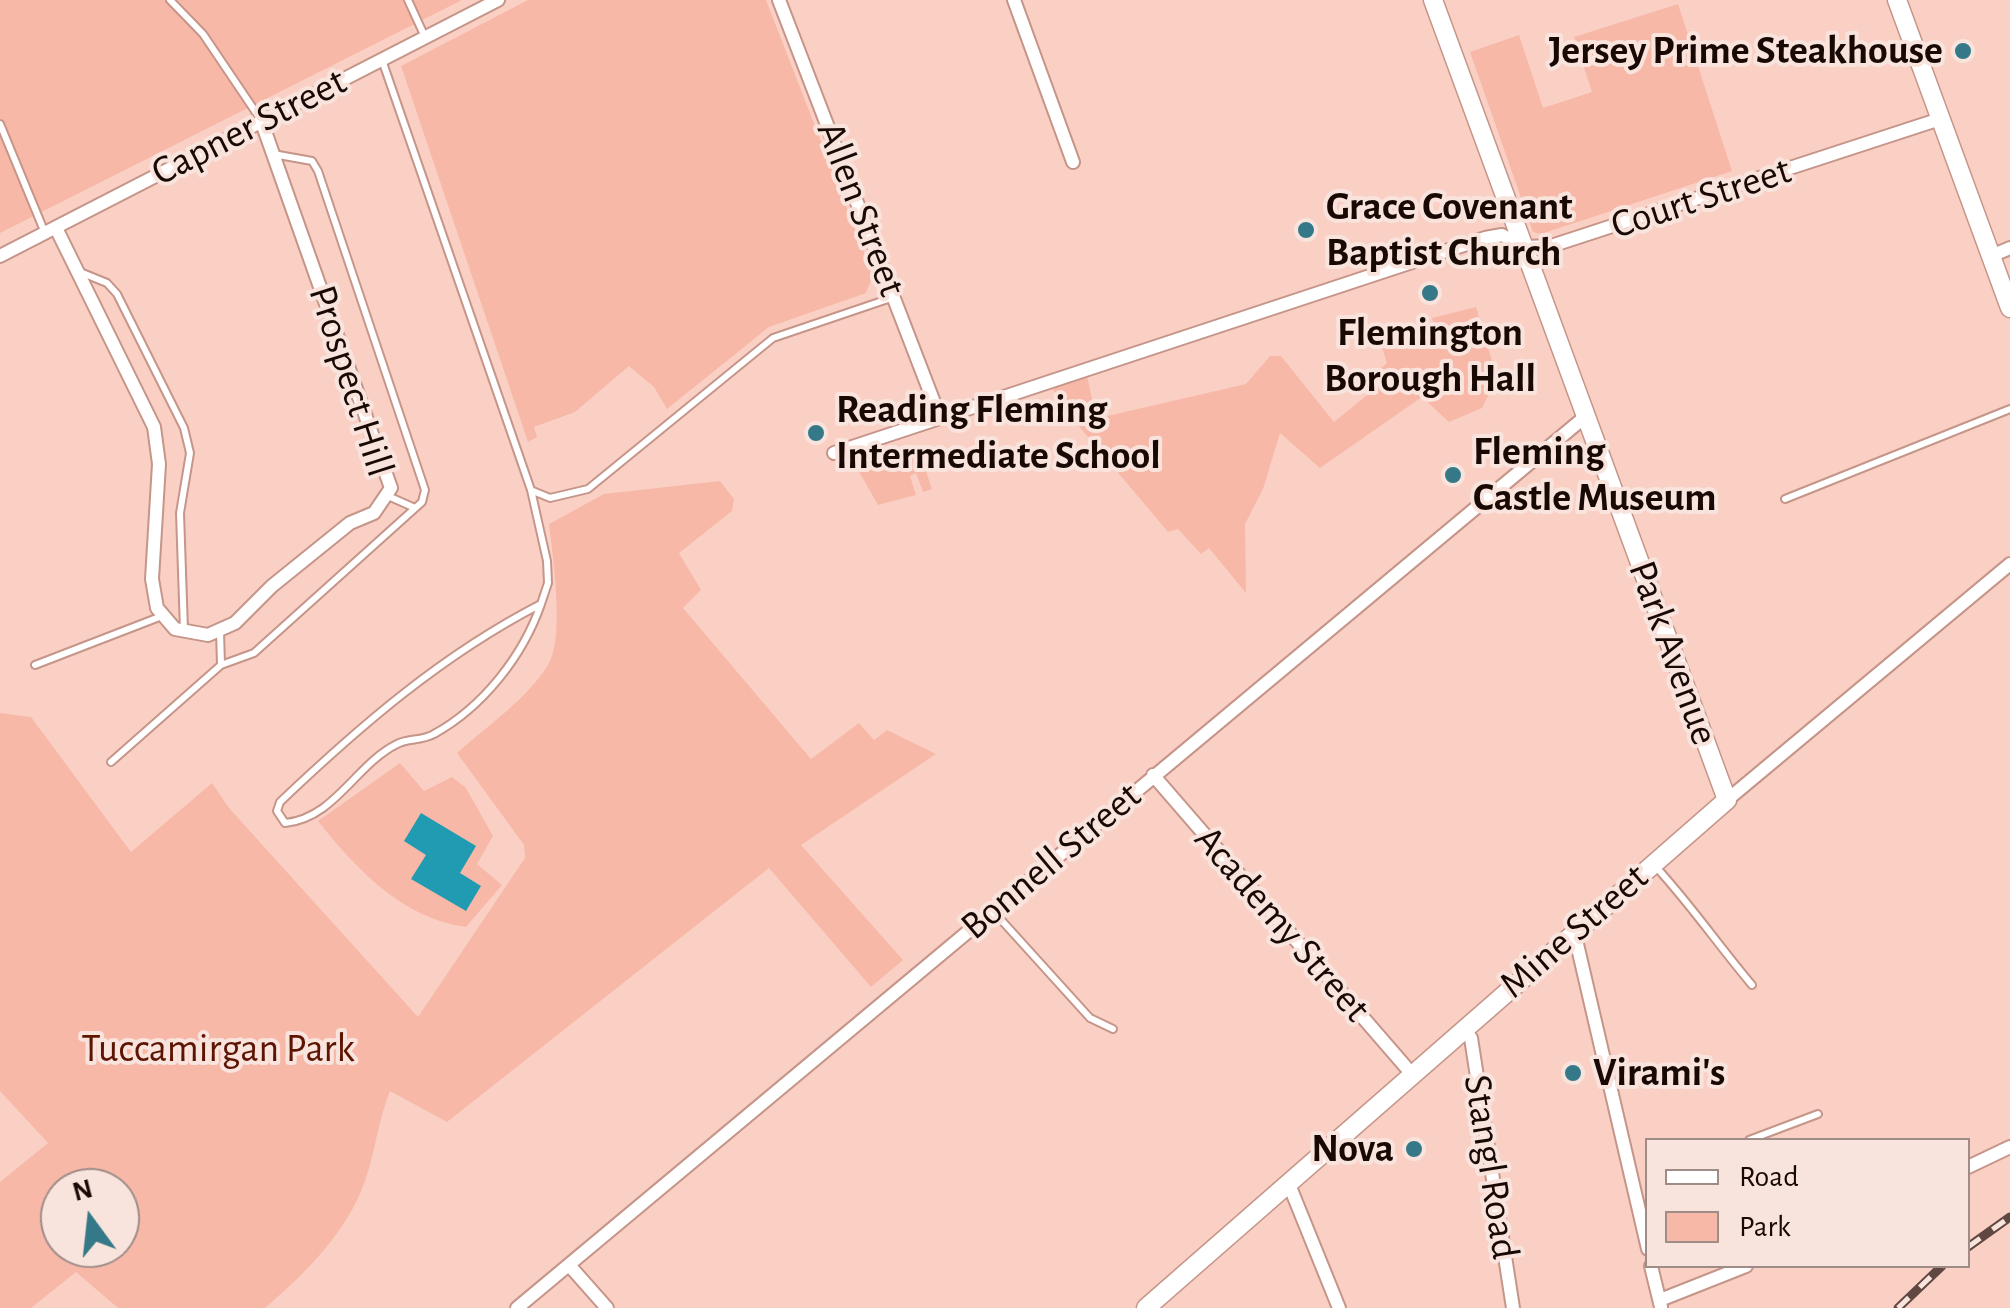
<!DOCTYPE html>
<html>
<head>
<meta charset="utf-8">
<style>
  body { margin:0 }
  #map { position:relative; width:2010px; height:1308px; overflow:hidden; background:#fad0c5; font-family:"Alegreya Sans",sans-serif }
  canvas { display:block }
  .legend { position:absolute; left:1645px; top:1138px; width:325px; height:130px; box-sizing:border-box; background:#f8e3dd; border:2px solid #9f8c87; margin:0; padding:12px 18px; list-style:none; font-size:30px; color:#190905 }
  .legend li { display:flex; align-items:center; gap:20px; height:50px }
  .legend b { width:50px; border:2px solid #9f8c87 }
  .north { position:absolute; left:40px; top:1168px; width:100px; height:100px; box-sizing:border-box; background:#f8e3dd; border:2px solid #9f8c87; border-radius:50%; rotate:345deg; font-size:28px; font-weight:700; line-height:40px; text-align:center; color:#190905 }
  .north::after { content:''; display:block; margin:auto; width:35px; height:45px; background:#357988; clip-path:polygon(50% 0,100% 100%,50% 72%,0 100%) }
</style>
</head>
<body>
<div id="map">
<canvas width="2010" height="1308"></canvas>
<ul class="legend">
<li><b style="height:12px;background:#fff"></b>Road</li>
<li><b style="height:28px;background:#f7b8a8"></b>Park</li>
</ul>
<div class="north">N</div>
</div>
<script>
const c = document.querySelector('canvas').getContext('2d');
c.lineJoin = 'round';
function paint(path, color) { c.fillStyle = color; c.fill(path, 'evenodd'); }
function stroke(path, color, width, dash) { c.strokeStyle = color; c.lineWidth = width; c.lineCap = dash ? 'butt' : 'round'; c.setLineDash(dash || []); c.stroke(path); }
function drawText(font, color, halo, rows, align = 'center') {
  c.font = font + ' "Alegreya Sans",sans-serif'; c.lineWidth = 8; c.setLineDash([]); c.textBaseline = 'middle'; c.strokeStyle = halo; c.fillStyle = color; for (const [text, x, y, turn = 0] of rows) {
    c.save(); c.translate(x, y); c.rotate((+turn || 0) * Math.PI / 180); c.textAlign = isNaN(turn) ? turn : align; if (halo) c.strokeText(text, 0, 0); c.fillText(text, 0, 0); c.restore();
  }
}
paint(new Path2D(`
  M0,0H462L0,233Z
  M528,0H766L873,275L866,293L769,327L667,409L654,387L629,366L575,412L534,427L537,437L528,442L401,66Z
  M1678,4L1732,171L1541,234L1533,232L1470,52L1519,35L1543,108L1592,92L1574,37Z
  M1476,307L1497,378L1482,408L1449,422L1422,397L1320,468L1280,433L1263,489L1245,524L1246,593L1209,548L1201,554L1178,529L1168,532L1066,411L1050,385L1086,371L1094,408L1103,417L1246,384L1270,356H1281L1334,422L1388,378L1380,369L1387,363L1375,324L1381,341L1434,324L1432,318Z
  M918,448L932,489L923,492L916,473L910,476L916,495L878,505L857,468Z
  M720,481L734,499L732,511L679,553L701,590L683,608L811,759L859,723L874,740L887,730L936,754L801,845L903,960L871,987L769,868L447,1122L390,1091C378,1121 375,1152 365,1181C348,1231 304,1275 265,1308H118L76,1272L31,1308H0V1182L48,1143L0,1091V713L31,717L131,852L212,783L229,808L418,1017L525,858L524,845L457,753C487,726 526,700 548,665C565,638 553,557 549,524L604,494ZM60,1188H120V1248H60Z
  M400,763L424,791L452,777L466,788L493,836L477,864L502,885L466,927C403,919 356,869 318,821Z`), '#f7b8a8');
paint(new Path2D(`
  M421,813L476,846L460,873L481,886L466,911L411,879L426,855L404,841Z`), '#209bb2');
const service = new Path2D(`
  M170,0L203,34L261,120
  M408,0L425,37
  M382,60L531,490L547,561L548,583L541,604C442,655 360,726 280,802L277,811L285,823C335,818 355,765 397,744C408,738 422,741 434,734C483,707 523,656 541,604
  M0,124L45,233
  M80,272L107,283L117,294L184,428L190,453L180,513L184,630
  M533,491L550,498L588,489L773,338L891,298
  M388,496L415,508
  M1785,499L2010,409
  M35,665L162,616
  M221,665L254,653L422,502L425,490L318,171L312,161L273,154
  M111,762L221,665L220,631
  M1656,867C1691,905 1719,946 1752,985
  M994,912L1090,1018L1113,1029
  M1749,1140L1818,1114`);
const minor = new Path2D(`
  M779,0L940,418
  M1014,0L1073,162
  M56,228L154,427L159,464L152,579L157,608L175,629L208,635L235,623L272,586L350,523L374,513L391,488L261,120
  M0,256L498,0
  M1991,256L2010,248
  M834,453L1485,238L1502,235L1526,247L1551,246L1940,119
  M1153,775L1411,1073
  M1727,800L2010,564
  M1574,931L1648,1249
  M1463,1029L1471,1038L1513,1308
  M1968,1167L2010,1147
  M1288,1182L1339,1308
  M569,1265L607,1308
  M1651,1266L1661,1307
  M1660,1300L1746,1266
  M517,1308L1586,416`);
const tertiary = new Path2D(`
  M1897,0L2010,308
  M1146,1308L1727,800L1433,0`);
stroke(service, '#c69589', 10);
stroke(minor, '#c69589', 16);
stroke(tertiary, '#c69589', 21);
stroke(service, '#fff', 6);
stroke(minor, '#fff', 12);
stroke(tertiary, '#fff', 18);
const rail = new Path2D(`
  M1968,1247L2010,1217
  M1898,1308L1942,1266`);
stroke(rail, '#604841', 9);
stroke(rail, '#f8e3dd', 5, [15]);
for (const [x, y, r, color] of [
  [1963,51,10,"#357988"],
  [1306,230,10,"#357988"],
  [1430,293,10,"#357988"],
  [816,433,10,"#357988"],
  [1453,475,10,"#357988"],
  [1573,1073,10,"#357988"],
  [1414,1149,10,"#357988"]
]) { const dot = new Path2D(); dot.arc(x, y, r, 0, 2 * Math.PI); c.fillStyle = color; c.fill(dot); stroke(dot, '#f8e3dd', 4); }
drawText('bold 40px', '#190905', '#f8e3dd', [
  ["Jersey Prime Steakhouse",1943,51,"right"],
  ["Grace Covenant",1326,207],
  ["Baptist Church",1326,253],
  ["Flemington",1430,333,"center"],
  ["Borough Hall",1430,379,"center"],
  ["Reading Fleming",836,410],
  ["Intermediate School",836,456],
  ["Fleming",1473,452],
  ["Castle Museum",1473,498],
  ["Virami's",1593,1073],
  ["Nova",1394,1149,"right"]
], 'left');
drawText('40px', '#190905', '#f8e3dd', [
  ["Capner Street",249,127,-27],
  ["Court Street",1701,198,-18],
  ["Allen Street",861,209,69],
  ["Prospect Hill",351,381,72],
  ["Park Avenue",1673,653,70],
  ["Bonnell Street",1051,861,-40],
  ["Academy Street",1282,924,49],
  ["Mine Street",1574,931,-41],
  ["Stangl Road",1491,1167,81]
]);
drawText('40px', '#5d1403', '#f8e3dd', [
  ["Tuccamirgan Park",218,1049]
]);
</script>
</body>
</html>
